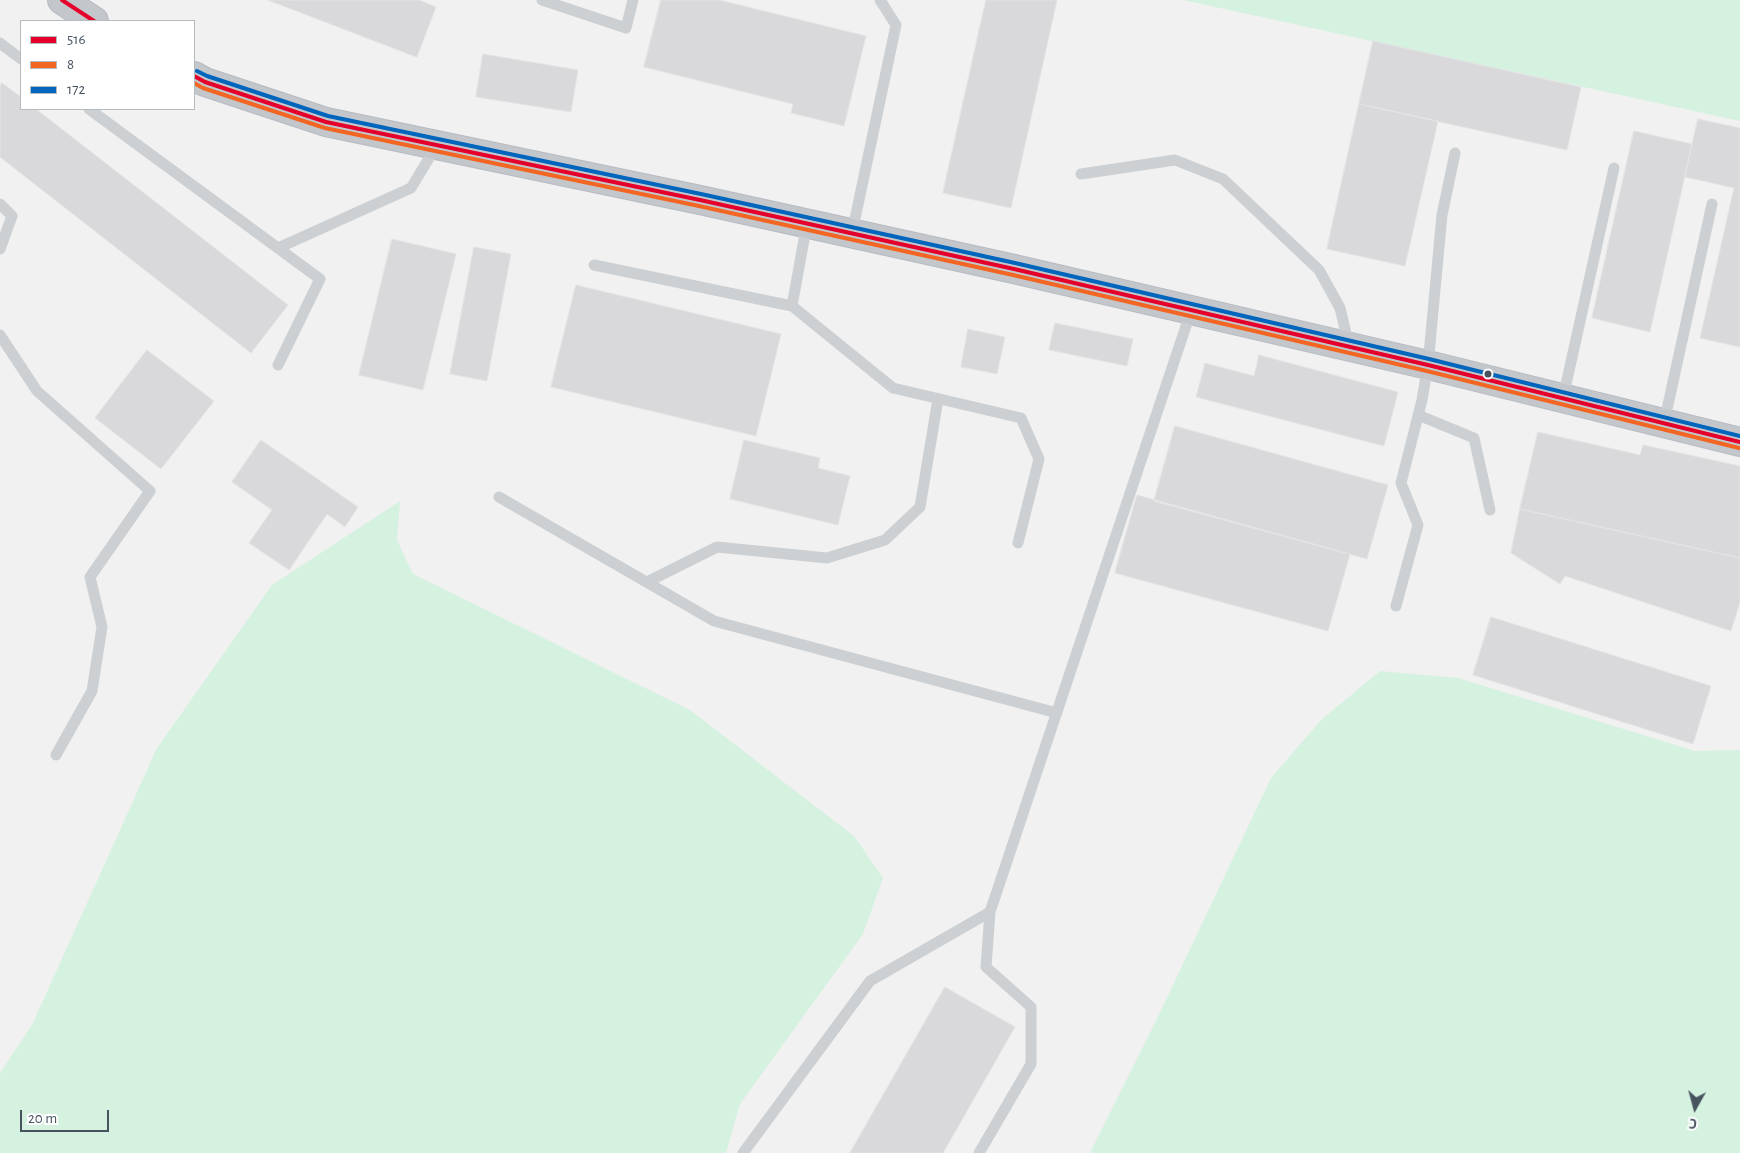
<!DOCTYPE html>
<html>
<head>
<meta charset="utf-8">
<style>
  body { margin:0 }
  #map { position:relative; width:1740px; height:1153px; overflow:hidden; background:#f2f1f1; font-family:"Alegreya Sans",sans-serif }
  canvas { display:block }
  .legend { position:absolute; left:20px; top:20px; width:175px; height:90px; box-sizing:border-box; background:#fff; border:1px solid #b5babf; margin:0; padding:6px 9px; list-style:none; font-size:15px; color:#47535f }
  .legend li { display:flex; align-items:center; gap:10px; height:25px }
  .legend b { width:25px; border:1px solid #b5babf }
  .north { position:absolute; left:1670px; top:1083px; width:50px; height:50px; -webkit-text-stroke:4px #fff; paint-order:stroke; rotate:187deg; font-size:14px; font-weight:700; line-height:20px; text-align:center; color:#47535f }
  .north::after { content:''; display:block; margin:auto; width:18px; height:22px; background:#47535f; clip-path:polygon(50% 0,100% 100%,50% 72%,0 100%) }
  .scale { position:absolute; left:20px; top:1110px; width:89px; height:22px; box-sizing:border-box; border:2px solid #47535f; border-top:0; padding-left:6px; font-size:15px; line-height:18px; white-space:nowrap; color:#47535f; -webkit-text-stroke:4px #fff; paint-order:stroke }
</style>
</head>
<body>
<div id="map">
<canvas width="1740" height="1153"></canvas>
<ul class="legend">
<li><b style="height:6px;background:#e4002b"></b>516</li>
<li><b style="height:6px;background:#f26522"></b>8</li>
<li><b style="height:6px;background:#0065bd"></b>172</li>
</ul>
<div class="north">С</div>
<div class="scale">20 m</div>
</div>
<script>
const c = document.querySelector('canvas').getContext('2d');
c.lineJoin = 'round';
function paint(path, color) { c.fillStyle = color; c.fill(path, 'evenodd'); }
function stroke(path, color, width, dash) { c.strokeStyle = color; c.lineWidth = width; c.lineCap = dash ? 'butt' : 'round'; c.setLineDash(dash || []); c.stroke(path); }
paint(new Path2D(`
  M1183,0H1740V121Z
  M400,501L397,540L413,574L690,710L854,836L883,878L863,934L740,1104L726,1153H0V1073L32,1025L157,748L272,585Z
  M1380,671L1458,678L1695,751L1740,750V1153H1090L1155,1023L1271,778L1321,720Z`), '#d5f1e0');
const building = new Path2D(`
  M268,0H419L436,7L417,57Z
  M661,0H719L866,36L844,126L791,113L793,104L644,67Z
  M986,0H1057L1011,208L943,193Z
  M1373,41L1581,87L1567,150L1359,104Z
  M483,54L578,70L571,112L476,97Z
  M2,83L21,97V109H36L288,305L251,353L0,157V86Z
  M1359,104L1438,121L1405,266L1327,249Z
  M1698,119L1740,128V347L1700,338L1734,188L1685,177Z
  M1634,131L1692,144L1650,332L1592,318Z
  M392,239L456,254L423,390L359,375Z
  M474,247L511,254L487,381L450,374Z
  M576,285L781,334L756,436L551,387Z
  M1055,323L1133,339L1127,366L1049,350Z
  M968,329L1005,337L997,374L961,367Z
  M147,350L214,401L161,469L95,418Z
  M1259,355L1398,392L1384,446L1196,397L1205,363L1254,376Z
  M1175,426L1388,485L1367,559L1154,501Z
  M1538,432L1640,455L1643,445L1740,466V558L1520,509Z
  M261,440L358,507L345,527L327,514L289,570L249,543L272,510L232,482Z
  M744,440L820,458L818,468L850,476L838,525L730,499Z
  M1137,495L1350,554L1328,631L1115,573Z
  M1520,509L1740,558V602L1731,631L1565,576L1560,584L1511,553Z
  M1491,617L1711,686L1693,744L1473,675Z
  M945,987L1015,1027L943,1153H850Z`);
paint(building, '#d9d9db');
stroke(building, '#e3e3e4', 1);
const trunk = new Path2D(`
  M62,0L94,21
  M194,76L205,82L326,122L700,200L1014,269L1428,365L1740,442`);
stroke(trunk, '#b6bbc1', 30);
stroke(new Path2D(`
  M542,0L626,28L633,0
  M0,43L21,59
  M89,109L320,279L278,365
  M1081,174L1175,160L1223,179L1319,270L1340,308L1349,346
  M0,204L12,216L0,249
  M852,233L896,25L880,0
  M278,248L411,188L437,145
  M594,265L792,306L807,223
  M792,306L893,388L1021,418L1039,459L1018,543
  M0,335L37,391L150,491L90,577L102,627L92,691L56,755
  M1563,398L1614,168
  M1418,415L1474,438L1490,510
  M1664,423L1712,204
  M499,497L714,621L1057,713
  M647,582L717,547L827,558L885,540L920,507L938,399
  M1396,606L1418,525L1401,483L1422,400L1428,365L1442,215L1455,153
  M743,1153L870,981L990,912
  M979,1153L1031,1064V1007L986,967L990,912L1191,311`), '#cdd0d2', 11);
stroke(trunk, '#c3c7cc', 28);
stroke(new Path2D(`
  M62,0L94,21
  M194,76L205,82L326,122L700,200L1014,269L1428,365L1740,442`), '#e4002b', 4);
stroke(new Path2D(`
  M194,83L203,88L325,128L699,206L1013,275L1427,371L1739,448`), '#f26522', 4);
stroke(new Path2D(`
  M197,71L207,76L328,116L701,194L1015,263L1429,359L1740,436`), '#0065bd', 4);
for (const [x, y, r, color] of [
  [1488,374,4.5,"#47535f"]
]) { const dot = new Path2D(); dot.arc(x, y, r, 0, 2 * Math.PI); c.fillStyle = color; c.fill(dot); stroke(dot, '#fff', 2); }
</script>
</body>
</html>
